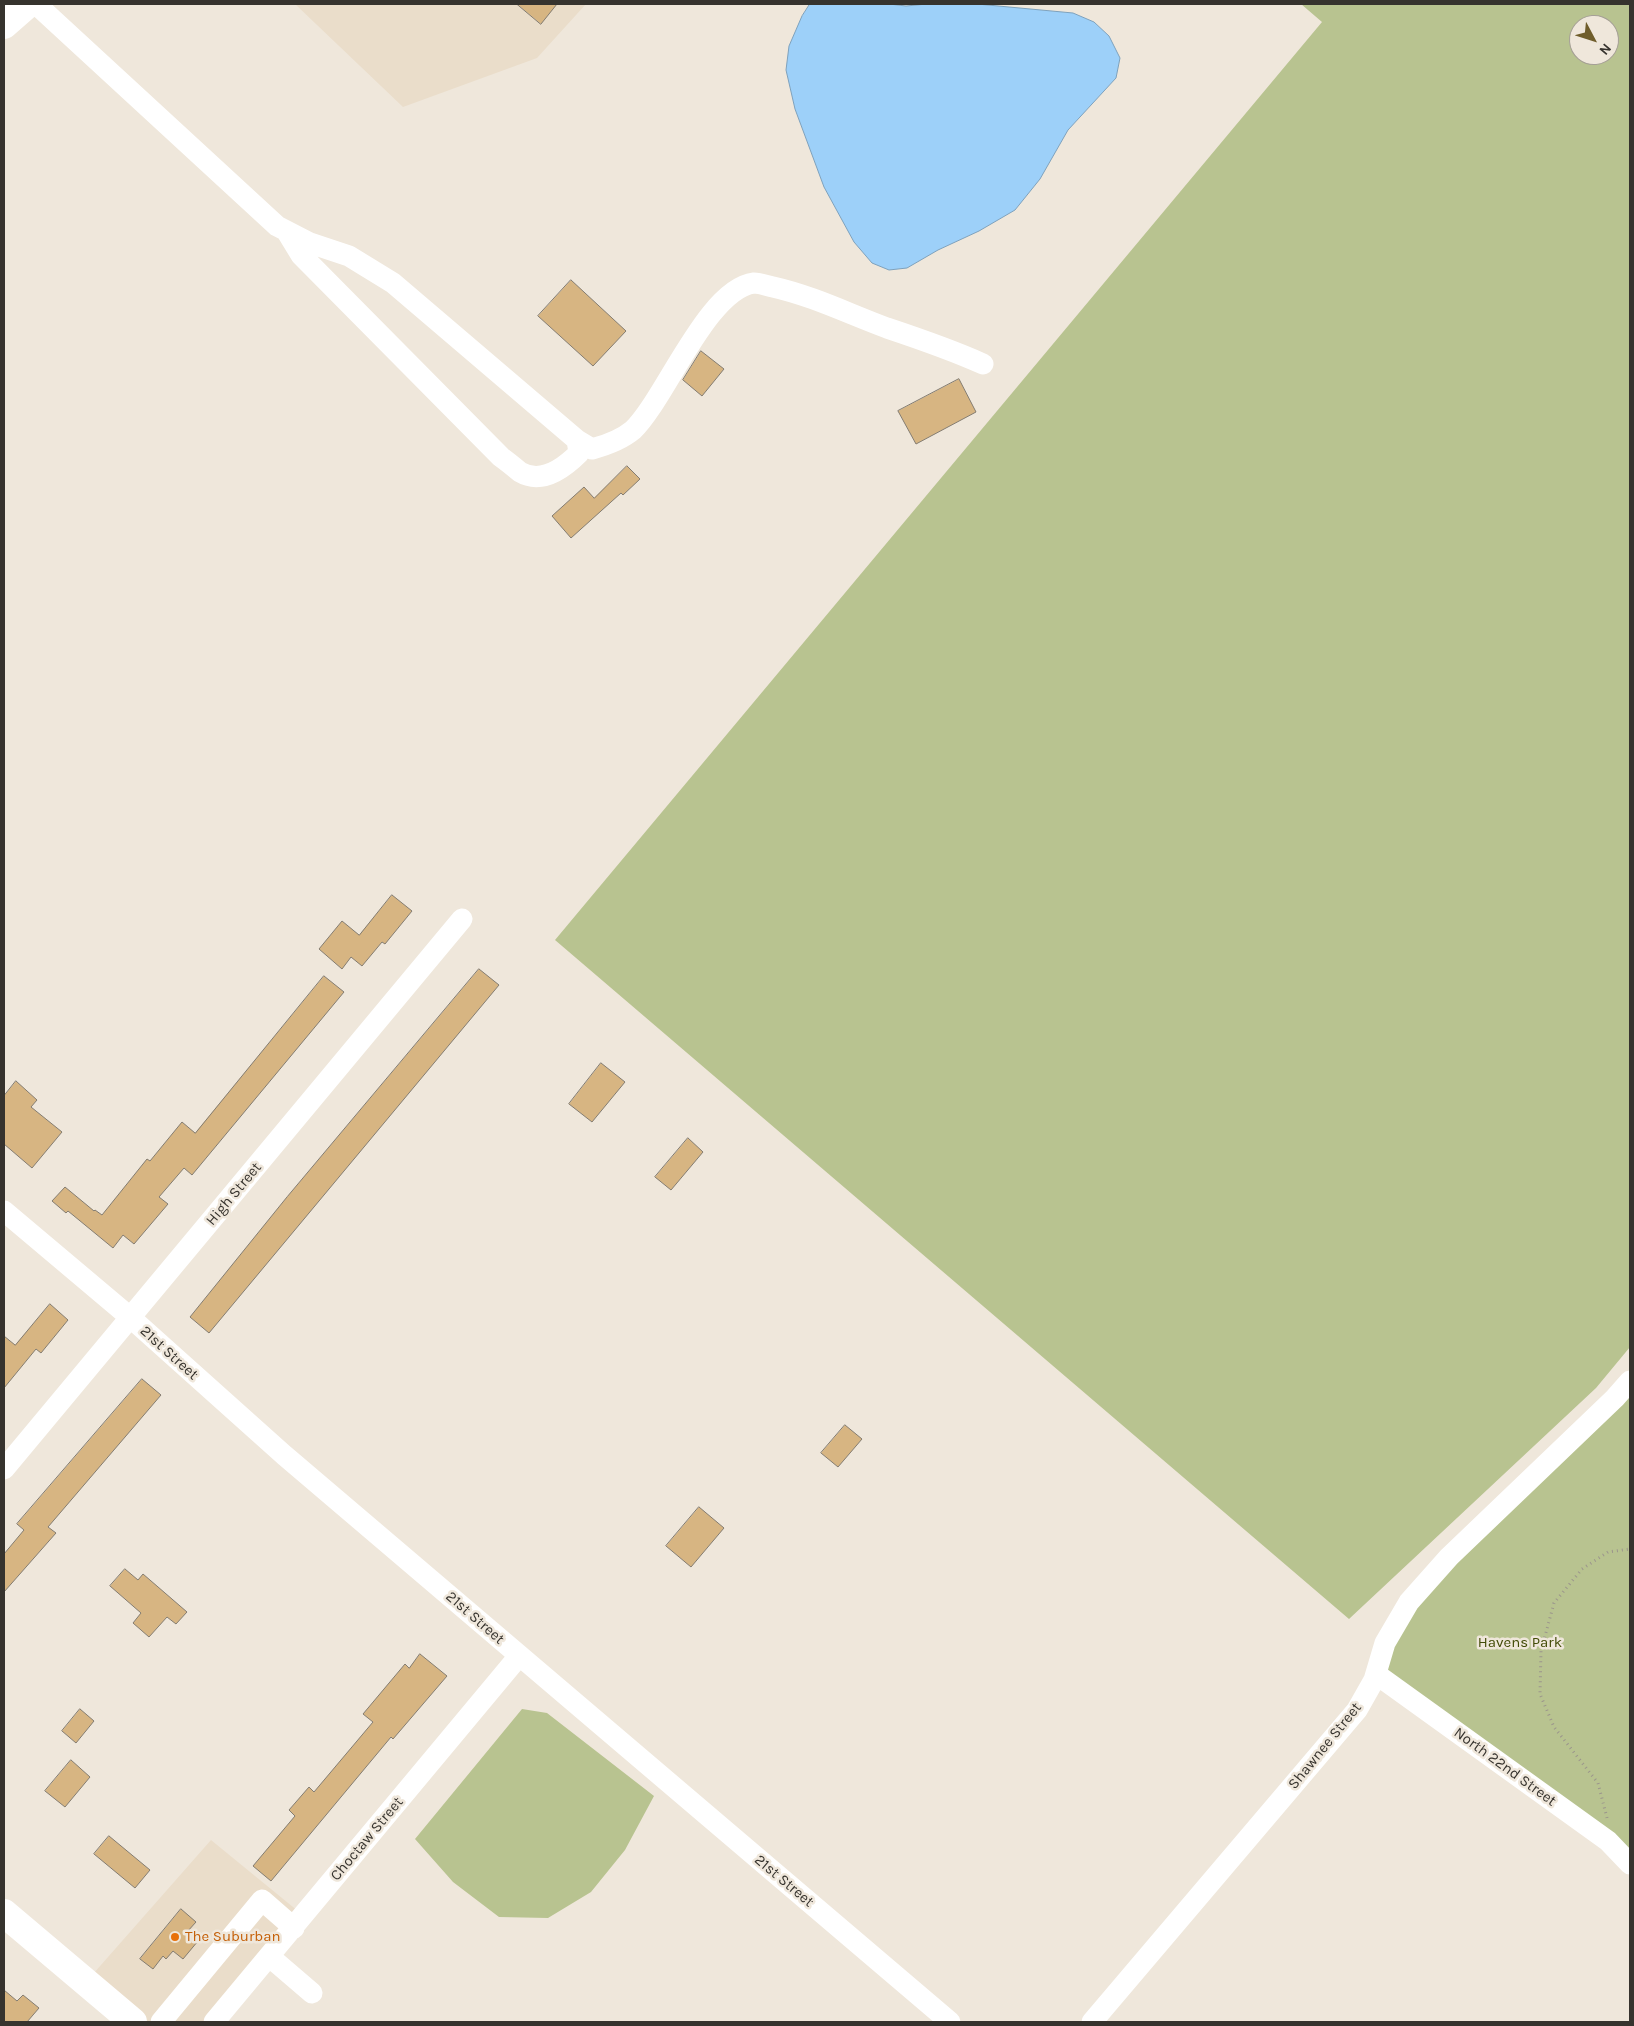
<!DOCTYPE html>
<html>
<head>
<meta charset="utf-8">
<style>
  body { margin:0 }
  #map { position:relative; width:1634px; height:2026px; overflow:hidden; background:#efe7db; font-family:Karla,sans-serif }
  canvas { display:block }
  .frame { position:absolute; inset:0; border:5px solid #36332e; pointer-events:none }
  .north { position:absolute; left:1569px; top:15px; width:50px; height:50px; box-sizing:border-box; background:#efe7db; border:1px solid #a59f96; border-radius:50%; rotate:130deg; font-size:14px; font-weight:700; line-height:20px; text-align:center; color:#36332e }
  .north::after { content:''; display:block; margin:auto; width:18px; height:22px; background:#6f5d2b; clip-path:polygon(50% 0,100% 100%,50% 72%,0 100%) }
</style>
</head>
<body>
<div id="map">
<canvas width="1634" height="2026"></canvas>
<div class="frame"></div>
<div class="north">N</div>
</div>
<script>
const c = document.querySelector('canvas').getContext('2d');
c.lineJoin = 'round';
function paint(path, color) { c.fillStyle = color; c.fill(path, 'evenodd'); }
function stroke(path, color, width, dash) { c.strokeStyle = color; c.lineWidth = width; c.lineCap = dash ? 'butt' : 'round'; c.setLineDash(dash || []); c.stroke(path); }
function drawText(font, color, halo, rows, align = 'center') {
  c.font = font + ' Karla,sans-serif'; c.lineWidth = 5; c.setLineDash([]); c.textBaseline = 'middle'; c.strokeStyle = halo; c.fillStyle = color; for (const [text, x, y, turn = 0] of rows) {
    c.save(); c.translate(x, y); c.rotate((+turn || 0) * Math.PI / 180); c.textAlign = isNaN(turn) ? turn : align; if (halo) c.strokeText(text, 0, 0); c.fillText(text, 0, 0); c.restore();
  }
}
paint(new Path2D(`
  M295,4H586L537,58L403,107Z
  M211,1840L304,1916L214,2022H133L86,1982Z`), '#eaddca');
paint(new Path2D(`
  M1301,4H1630V1347L1596,1388L1349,1619L555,940L1322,22ZM1579,25H1609V55H1579Z
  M1630,1381V1864L1376,1674L1409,1602Z
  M522,1709L547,1713L654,1796L625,1850L591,1892L548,1918L499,1917L453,1882L415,1839Z`), '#b8c390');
const water = new Path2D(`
  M810,4H889L906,6L927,4H977L1073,13L1094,22L1109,36L1120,58L1116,78L1068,130L1040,179L1015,210L979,231L938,250L907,268L889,270L872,263L854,242L824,187L795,109L786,70L789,46L802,16Z`);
paint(water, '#9dd0f9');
stroke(water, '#7ea1bc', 1);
const building = new Path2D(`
  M517,4H557L541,24Z
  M571,280L626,331L593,366L538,316Z
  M701,351L724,369L702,396L683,380Z
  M959,379L976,412L916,444L898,411Z
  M627,466L640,479L623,495L621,493L571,538L552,516L584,487L594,498Z
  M392,895L412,911L385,944L382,942L362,966L351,957L342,969L319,949L342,921L359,935Z
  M479,969L499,985L209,1333L190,1317L287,1197Z
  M324,976L344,992L192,1175L184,1168L159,1197L168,1204L134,1244L123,1235L113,1248L68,1211L66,1213L52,1201L65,1187L94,1211L95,1210L102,1215L147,1159L150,1161L182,1122L195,1133Z
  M601,1063L625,1082L592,1122L569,1104Z
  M16,1081L37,1100L31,1107L62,1132L32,1168L4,1144V1096Z
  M688,1138L703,1152L671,1190L655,1177Z
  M50,1304L68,1320L41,1353L36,1349L4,1388V1336L15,1345Z
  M142,1379L161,1395L48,1527L56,1533L4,1592V1554L24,1530L17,1524Z
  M845,1425L862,1439L838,1467L821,1453Z
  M699,1507L724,1528L691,1567L666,1546Z
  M125,1569L138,1580L143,1574L187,1612L176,1624L167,1617L149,1637L133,1623L141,1613L110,1586Z
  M420,1654L447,1676L393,1739L391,1737L271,1881L253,1866L295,1816L289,1810L309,1787L314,1792L373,1722L363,1714L405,1664L409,1668Z
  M80,1709L94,1721L76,1743L62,1731Z
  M71,1760L90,1777L65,1807L45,1791Z
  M109,1836L150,1870L135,1888L94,1854Z
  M181,1909L196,1922L187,1932L198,1941L183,1959L173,1951L166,1959L163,1956L153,1969L140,1959Z
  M4,1990L17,2001L23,1995L39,2008L27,2022H4Z`);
paint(building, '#d7b582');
stroke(building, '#837c71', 1);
stroke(new Path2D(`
  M1607,1818L1598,1783L1554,1727L1540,1694L1541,1651L1554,1603L1582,1569L1608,1552L1630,1549`), '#9b958c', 3, [1, 4]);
stroke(new Path2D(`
  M36,4L277,226L310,243L349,256L393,283L577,440L592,449C607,445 621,440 633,430C666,398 707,289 754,283C760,283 768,286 773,287C813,296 849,314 887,328C920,339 952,350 983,364
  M287,232L301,255L501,457C508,462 514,467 520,472C542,485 564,468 579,453L577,440
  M4,1211L131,1318L284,1455L950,2022
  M4,1469L462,919
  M1376,1674L1608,1841L1630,1864
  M270,1957L312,1993
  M161,2022L262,1900L294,1928
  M214,2022L519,1656
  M1092,2022L1357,1710L1374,1680L1385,1643L1409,1602L1449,1557L1615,1398L1630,1381`), '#fff', 21);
stroke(new Path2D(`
  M4,25L28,4
  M4,1913L133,2022`), '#fff', 28);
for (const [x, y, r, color] of [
  [175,1937,5,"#e8710a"]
]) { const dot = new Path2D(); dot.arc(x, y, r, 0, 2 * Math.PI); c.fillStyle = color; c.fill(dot); stroke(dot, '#efe7db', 2); }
drawText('15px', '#36332e', '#efe7db', [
  ["High Street",234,1194,-50],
  ["21st Street",169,1353,42],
  ["21st Street",475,1618,41],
  ["Shawnee Street",1325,1746,-51],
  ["North 22nd Street",1505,1767,36],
  ["Choctaw Street",367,1839,-50],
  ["21st Street",784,1881,40]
]);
drawText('15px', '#424b07', '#efe7db', [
  ["Havens Park",1520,1643]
]);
drawText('15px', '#c56008', '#efe7db', [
  ["The Suburban",185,1937]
], 'left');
</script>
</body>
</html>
